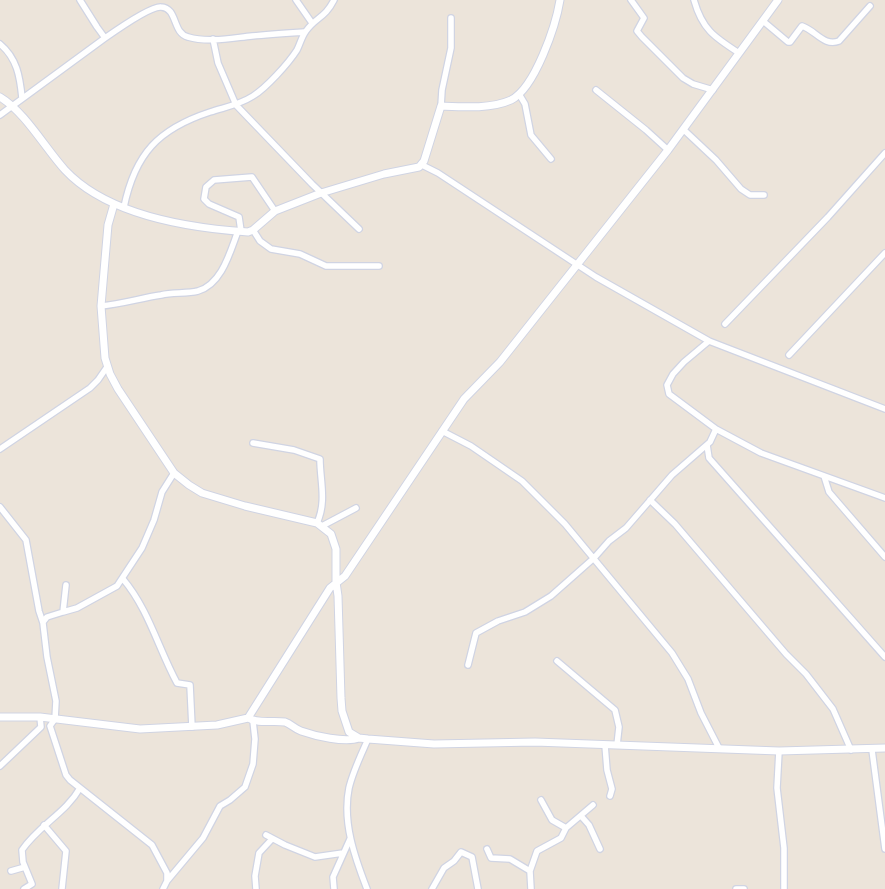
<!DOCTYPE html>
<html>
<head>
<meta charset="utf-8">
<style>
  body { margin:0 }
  canvas { display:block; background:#ece4da }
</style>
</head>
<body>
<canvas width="885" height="889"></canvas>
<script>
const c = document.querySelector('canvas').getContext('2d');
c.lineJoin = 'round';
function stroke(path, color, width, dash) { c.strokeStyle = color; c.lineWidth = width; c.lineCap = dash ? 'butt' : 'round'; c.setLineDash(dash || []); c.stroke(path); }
const minor = new Path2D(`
  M80,0L97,27L105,38
  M296,0L312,23
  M631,0L644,18L637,31L642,37L683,78L693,84L713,90
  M694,0C702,29 714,37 739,53
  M763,21L788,42H790L802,26C815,30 824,47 839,41L870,6
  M213,39L218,63L236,105L312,184L359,229
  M0,44C17,58 20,77 22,98
  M596,90L646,130L668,150
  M519,94L525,104L531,135L551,159
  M441,106L442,90L451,48V18
  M0,115L105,38C115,31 151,6 161,7C178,8 172,33 188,37C208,43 232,38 252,36C269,34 287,33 304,32
  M684,130L716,160L741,189L750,195H764
  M422,165L438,173L596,277L709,341L885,409
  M124,207C135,154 158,129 210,112C225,107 239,105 253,96C266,88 288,64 297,50C300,44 302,36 306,31C316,17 325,18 334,0
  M253,230L260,241L271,249L300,254L326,266H379
  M241,231L239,217L209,204L204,199L206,187L214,180L252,177L275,211
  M101,306C122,304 141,298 161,295C173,292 186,294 198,291C222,284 230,252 238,231
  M725,324L828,217L885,153
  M709,341L684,362L673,374L667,385L669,394L716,429L761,453L885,498
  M789,355L885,253
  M442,431L471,446L522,481L565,524L672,653L688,679L701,713L719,748
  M253,443L294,450L320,459C320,481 327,501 317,523
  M707,445L709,458L885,657
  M0,449L90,388L98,380L107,367
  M824,476L829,492L885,557
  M650,500L675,524L786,654L806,674L833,709L851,750
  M0,507L26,540L39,611L43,623L47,657L56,701L55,719L50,726L66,775L70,780L152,845L167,873V881L163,889
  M322,526L356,508
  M123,579C149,610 158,648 177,683L190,685L192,727
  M63,612L77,608L117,586L142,548L154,520L162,492L174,473
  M43,622L47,617L63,612L66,585
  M557,661L615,710L619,727L617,745
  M468,665L476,633L498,621L525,612L551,596L594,558L609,541L626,528L672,475L710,442L716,429
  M605,745L607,770L612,789L610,796
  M872,750L885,849
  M779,751L777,788L784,848V889
  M0,766L41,727L40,717
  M541,800L552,820L566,828
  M581,816L589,825L600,849
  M44,825L66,851L62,889
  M266,835L285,845L315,857L343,853
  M487,849L491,858L510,859L530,871
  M11,871L25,867
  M167,881L203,838L220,806L230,800L245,787L253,764L255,739L253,721
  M24,889L32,884L23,862L22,850C39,825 66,813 80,788
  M256,889L255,876L259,853L272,839
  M334,889L333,877L350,839
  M367,889C355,858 342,822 349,788C353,771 361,755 368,739
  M432,889L444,868L454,861L461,852L472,857L478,889
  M531,889L530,871L537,851L561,838L566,828L593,805
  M736,889H744`);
const tertiary = new Path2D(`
  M0,97C25,112 45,148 65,170C107,215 189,228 248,232L253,230L275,211L321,193L384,174L419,167L424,161L441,106C463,107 491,109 511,100C535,88 556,25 560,0
  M114,204L108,225L101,306L105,358L110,374L118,389L174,473L189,485L202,493L245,506L317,523L331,534L336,549V582L338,596L341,698L342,711L349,732L359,738L368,739L434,744L535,742L779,751L885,748
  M0,717H40L140,729L217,725L248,718L330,588L345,576L464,399L500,362L668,150L778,0
  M248,718C258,724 273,720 285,722C291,724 295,729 301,731C315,736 345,743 359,738`);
stroke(minor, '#d0d4e3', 8);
stroke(tertiary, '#d0d4e3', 9);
stroke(minor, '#fff', 5.5);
stroke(tertiary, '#fff', 7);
</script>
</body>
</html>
